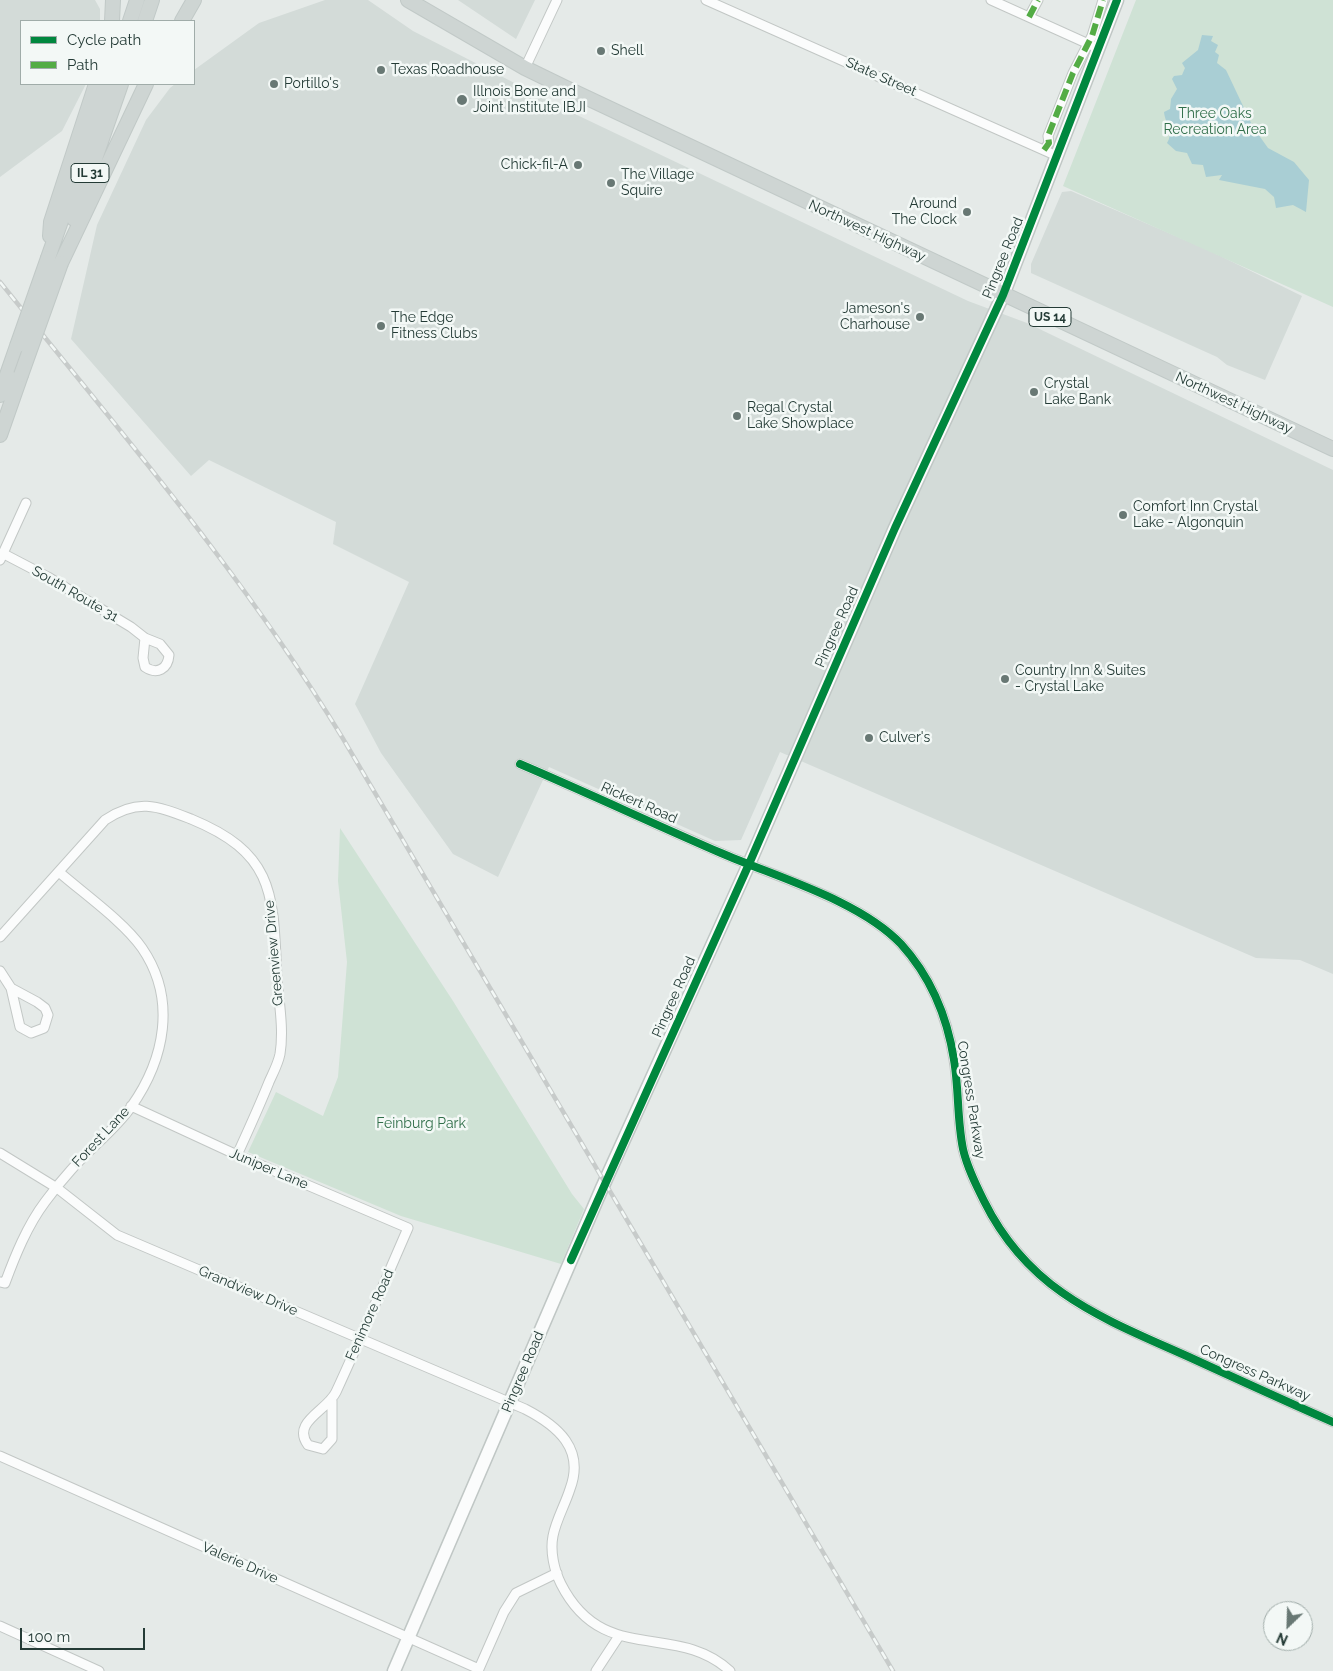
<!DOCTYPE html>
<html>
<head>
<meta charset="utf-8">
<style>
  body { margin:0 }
  #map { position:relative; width:1333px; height:1671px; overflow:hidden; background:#e5eae8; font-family:Raleway,sans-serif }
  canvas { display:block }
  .legend { position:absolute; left:20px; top:20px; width:175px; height:65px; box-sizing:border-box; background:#f3f8f6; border:1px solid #a0aca9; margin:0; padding:6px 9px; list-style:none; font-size:15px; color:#243b36 }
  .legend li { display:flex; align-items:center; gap:10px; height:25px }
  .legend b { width:25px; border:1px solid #a0aca9 }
  .north { position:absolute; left:1263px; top:1601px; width:50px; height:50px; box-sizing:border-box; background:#f3f8f6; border:1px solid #a0aca9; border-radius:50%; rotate:204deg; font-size:14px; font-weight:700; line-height:20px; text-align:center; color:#243b36 }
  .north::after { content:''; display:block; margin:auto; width:18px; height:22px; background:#687874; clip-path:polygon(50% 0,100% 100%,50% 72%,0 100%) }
  .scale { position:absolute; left:20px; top:1628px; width:125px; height:22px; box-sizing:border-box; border:2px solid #243b36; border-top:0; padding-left:6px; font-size:15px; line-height:18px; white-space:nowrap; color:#243b36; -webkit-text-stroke:4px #f3f8f6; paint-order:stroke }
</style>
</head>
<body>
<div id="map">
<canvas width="1333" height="1671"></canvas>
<ul class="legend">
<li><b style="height:6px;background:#00873e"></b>Cycle path</li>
<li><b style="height:6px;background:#53ac45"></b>Path</li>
</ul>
<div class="north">N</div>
<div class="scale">100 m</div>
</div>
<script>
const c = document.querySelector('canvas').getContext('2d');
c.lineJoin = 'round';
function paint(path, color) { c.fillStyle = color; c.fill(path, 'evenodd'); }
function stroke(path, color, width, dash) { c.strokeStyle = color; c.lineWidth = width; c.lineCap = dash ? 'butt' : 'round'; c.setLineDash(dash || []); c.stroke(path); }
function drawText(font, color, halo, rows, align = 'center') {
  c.font = font + ' Raleway,sans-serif'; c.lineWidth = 5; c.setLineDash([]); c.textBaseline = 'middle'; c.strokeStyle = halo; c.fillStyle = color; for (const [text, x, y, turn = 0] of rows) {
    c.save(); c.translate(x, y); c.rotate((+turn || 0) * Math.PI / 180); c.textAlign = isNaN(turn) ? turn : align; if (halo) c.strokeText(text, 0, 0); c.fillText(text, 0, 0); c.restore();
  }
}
paint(new Path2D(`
  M0,0H95L100,9V21H21V84H86L62,131L0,177Z
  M325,0H368L413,31L577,115L968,301L1027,323L1333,470V974L1300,960L1256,958L780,752L741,840L715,841L549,767L498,877L453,854L381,753L355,704L409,582L333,544L336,522L209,460L191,476L71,339L97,225L146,120L170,88L175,84H194V70L259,23Z
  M458,0H535L516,39Z
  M1071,191L1206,249L1302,296L1265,380L1227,365L1217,357L1031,273V264L1062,192Z`), '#d3dbd8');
paint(new Path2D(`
  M1136,0H1333V307L1063,186Z
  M340,828L453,1001L572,1194L584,1209L561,1264L401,1216L248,1152L276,1092L323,1116L338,1077L347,962L338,881Z`), '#cfe2d5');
paint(new Path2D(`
  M1202,35L1213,36L1211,41L1218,45L1215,52L1219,55L1217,63L1226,70L1253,127L1268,148L1294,162L1309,180L1306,212L1293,205L1276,208L1274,197L1265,189L1219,180L1222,175L1206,177L1203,165L1192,164L1187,153L1176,151L1167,143C1174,133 1165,123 1164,112L1170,109L1171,99L1177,89L1172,79L1174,76L1182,75L1185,68L1182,63L1198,50Z`), '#a9ced4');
const street = new Path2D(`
  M706,0L1057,156
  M991,0L1093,46
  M1029,17L1038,0
  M525,68L557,0
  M1044,150L1049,143L1048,136L1073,73L1092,36L1103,0
  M4,554L48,577L131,627L145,638L160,644L169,655C168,669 157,675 145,667L143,658L145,638
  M0,560L26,503
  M520,764C588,793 654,824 721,853C776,877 859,900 901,944C931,977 947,1015 954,1060C959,1089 957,1120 963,1149C967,1167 976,1185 984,1201C1029,1292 1102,1318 1189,1357C1237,1379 1285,1401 1333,1422
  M0,937L105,820C138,798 157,806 191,819C276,854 273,895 277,978C279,1002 284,1030 280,1054C278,1064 273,1073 269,1082C259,1107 248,1131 237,1155
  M0,971L11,988L20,1027L31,1033L44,1028L48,1015L45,1008L37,1002L11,988
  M131,1106L237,1155L408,1228C384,1283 361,1338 336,1392C327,1411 291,1422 308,1445L323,1449L332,1439V1401
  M0,1153L57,1188L117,1235L525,1409C558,1426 585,1449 570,1489C565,1505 556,1520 553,1536C550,1551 554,1570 561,1584C603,1667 676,1621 730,1671
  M0,1282L5,1283C15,1256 27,1226 45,1202C53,1191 62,1180 71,1170C90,1148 114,1131 131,1107C165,1059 177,999 142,948C124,922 83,893 59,872
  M0,1456L479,1669
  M0,1626L99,1671
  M478,1671L504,1612L516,1593L557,1573
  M596,1671L619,1636`);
const secondary = new Path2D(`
  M394,1671L602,1188L749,864L895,528L1003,295L1117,0`);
const primary = new Path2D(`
  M408,0L525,68L566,88L1333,449
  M112,21L113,0
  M130,21L137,0
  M145,21L152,0
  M182,21L194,0
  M74,219L121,84
  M50,236L51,222L96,84
  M48,258L109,84
  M61,263L146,84
  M0,395L17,346
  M0,435L21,375`);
stroke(street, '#c2c7c5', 11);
stroke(secondary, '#c0c7c5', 15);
stroke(primary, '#c1c9c7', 16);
stroke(street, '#fbfcfc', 9);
stroke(secondary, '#fbfcfc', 12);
stroke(primary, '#ced5d3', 14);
const rail = new Path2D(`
  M0,282C119,430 243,574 342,737L893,1671`);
stroke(rail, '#c7cbca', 4.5);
stroke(rail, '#f3f8f6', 2.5, [8]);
const primaryBridge = new Path2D(`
  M17,346L48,258
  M21,375L61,263`);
stroke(primaryBridge, '#c1c9c7', 16, []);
stroke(primaryBridge, '#ced5d3', 14);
stroke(new Path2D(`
  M1029,17L1038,0
  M1044,150L1049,143L1048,136L1073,73L1092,36L1103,0`), '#53ac45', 6, [12, 6]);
stroke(new Path2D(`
  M520,764C588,793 654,824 721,853C776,877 859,900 901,944C931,977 947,1015 954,1060C959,1089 957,1120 963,1149C967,1167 976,1185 984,1201C1029,1292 1102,1318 1189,1357C1237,1379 1285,1401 1333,1422
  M571,1260L749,864L895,528L1003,295L1117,0`), '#00873e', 8);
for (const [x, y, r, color] of [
  [601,51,5,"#687874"],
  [381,70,5,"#687874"],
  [274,84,5,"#687874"],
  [462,100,6,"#687874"],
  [578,165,5,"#687874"],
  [611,183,5,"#687874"],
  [967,212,5,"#687874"],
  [920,317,5,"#687874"],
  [381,326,5,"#687874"],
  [1034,392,5,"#687874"],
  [737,416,5,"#687874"],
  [1123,515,5,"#687874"],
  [1005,679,5,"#687874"],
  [869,738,5,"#687874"]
]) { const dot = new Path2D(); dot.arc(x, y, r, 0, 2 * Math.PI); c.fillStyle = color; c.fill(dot); stroke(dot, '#f3f8f6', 2); }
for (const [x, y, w] of [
  [90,173,38],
  [1050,317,42]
]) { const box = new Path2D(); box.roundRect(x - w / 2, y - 9.5, w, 19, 4); c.fillStyle = '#f3f8f6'; c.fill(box); stroke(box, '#243b36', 1); }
drawText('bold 12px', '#243b36', null, [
  ["IL 31",90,173],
  ["US 14",1050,317]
]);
drawText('14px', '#243b36', '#f3f8f6', [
  ["Shell",611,51],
  ["Texas Roadhouse",391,70],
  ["Portillo's",284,84],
  ["Illnois Bone and",473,92],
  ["Joint Institute IBJI",473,108],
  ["Chick-fil-A",568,165,"right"],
  ["The Village",621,175],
  ["Squire",621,191],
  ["Around",957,204,"right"],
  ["The Clock",957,220,"right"],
  ["Jameson's",910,309,"right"],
  ["Charhouse",910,325,"right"],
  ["The Edge",391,318],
  ["Fitness Clubs",391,334],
  ["Crystal",1044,384],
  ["Lake Bank",1044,400],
  ["Regal Crystal",747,408],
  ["Lake Showplace",747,424],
  ["Comfort Inn Crystal",1133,507],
  ["Lake - Algonquin",1133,523],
  ["Country Inn & Suites",1015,671],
  ["- Crystal Lake",1015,687],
  ["Culver's",879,738]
], 'left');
drawText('14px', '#243b36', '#f3f8f6', [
  ["State Street",881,77,24],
  ["Northwest Highway",867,231,25],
  ["Pingree Road",1003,258,-68],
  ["Northwest Highway",1234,403,25],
  ["South Route 31",75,594,30],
  ["Pingree Road",837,627,-66],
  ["Rickert Road",639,803,24],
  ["Greenview Drive",274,953,-95],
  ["Pingree Road",674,997,-66],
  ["Congress Parkway",971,1100,81],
  ["Forest Lane",101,1137,-47],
  ["Juniper Lane",269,1169,23],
  ["Grandview Drive",248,1291,23],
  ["Fenimore Road",370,1315,-66],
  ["Pingree Road",523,1372,-67],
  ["Congress Parkway",1255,1373,24],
  ["Valerie Drive",240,1563,24]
]);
drawText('14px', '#316f4a', '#f3f8f6', [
  ["Three Oaks",1215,114],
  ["Recreation Area",1215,130],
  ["Feinburg Park",421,1124]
]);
</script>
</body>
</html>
